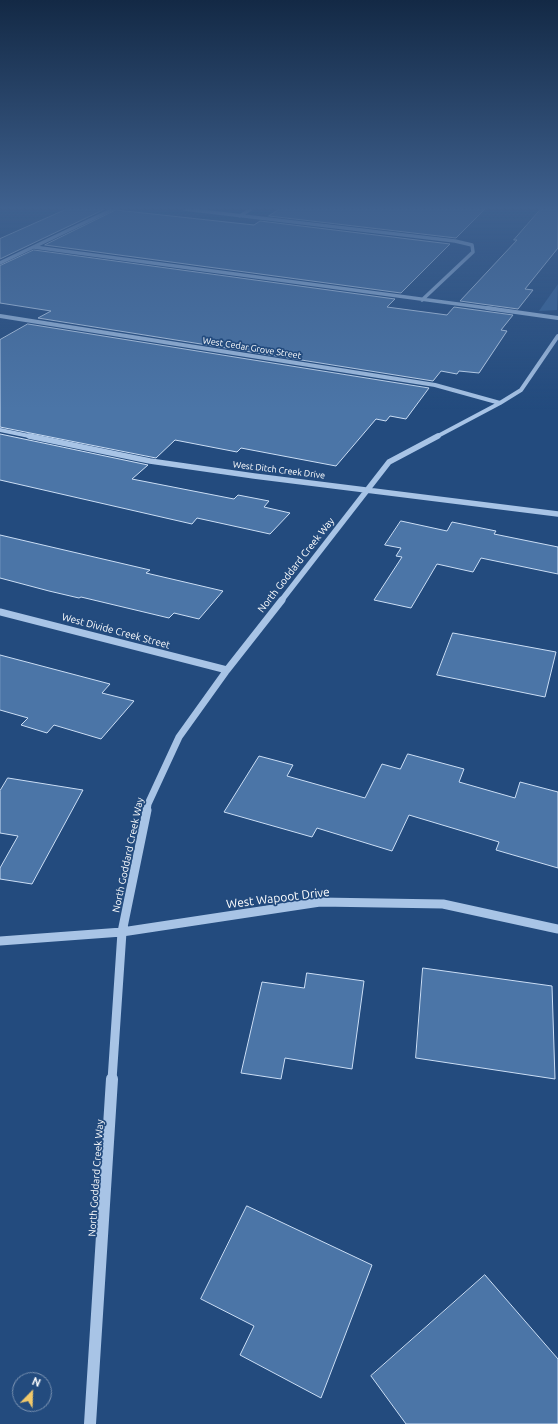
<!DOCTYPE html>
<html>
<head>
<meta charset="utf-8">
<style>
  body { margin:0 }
  #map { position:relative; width:558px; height:1424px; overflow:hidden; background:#234b7e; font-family:Ubuntu,sans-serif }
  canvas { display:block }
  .north { position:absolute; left:12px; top:1372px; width:40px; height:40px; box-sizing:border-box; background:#234b7e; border:1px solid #7b93b2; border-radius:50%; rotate:23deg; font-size:11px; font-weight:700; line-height:16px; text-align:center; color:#fff }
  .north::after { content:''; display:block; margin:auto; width:14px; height:18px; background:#f1c96b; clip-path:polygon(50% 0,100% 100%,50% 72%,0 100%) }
</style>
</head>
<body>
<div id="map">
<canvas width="558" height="1424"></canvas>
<div class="north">N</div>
</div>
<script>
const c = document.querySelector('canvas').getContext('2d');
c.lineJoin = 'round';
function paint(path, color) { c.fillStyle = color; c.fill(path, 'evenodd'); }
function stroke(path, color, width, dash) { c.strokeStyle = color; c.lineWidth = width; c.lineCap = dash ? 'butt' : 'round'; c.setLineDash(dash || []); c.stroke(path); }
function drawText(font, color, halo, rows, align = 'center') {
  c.font = font + ' Ubuntu,sans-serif'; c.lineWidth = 3.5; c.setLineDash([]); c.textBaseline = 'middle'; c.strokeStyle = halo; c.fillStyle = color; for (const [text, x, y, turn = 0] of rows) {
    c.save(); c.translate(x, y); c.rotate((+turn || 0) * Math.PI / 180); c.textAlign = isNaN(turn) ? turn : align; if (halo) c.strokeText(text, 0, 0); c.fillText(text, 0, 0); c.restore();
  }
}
paint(new Path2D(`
  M558,284L557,310L539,311Z`), '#37659b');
const building = new Path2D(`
  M67,209H105L0,259V239Z
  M280,209H485L456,238L269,216Z
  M541,209H558V248L525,289L533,290L518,309L460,301L517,240H514Z
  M116,210L254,225L260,221L450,244L401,293L45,245Z
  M34,250L395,299L387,307L447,315L454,307L513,315L501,330L507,331L479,373L459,371L457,374L441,371L433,381L38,318L51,311L0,303V266Z
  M28,324L429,388L406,419L390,416L386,421L376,419L336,466L241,448L237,452L175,440L156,458L151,457L0,427V340Z
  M0,434L148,465L132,479L234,499L238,495L269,501L264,507L290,513L270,534L197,518L192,524L0,480Z
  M401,521L447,531L452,522L496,531L494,534L558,547V574L481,558L473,572L437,564L411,608L374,600L402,557L396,556L401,548L385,545Z
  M0,535L150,570L146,573L223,591L199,619L174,613L169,618L81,597L79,598L49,591L0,578Z
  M453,633L556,652L545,697L437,675Z
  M0,655L110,684L102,693L134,701L101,739L54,725L47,733L21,725L28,718L0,710Z
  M408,754L464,769L459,782L515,798L520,782L558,792V868L496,850L499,842L409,815L392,851L317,828L312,837L224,812L259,756L293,765L287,776L365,798L382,764L400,769Z
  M8,778L83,790L32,884L0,879V868L18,836L0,833V791Z
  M423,968L552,986L555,1079L416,1058Z
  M307,973L364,981L352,1069L285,1058L281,1079L241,1073L262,982L304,988Z
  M247,1206L372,1265L321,1398L240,1355L254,1326L201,1299Z
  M485,1275L558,1359V1424H406L371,1376Z`);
paint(building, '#4b75a7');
stroke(building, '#cbdef5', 1);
stroke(new Path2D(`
  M184,209L455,241L472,245L473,252L422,300
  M240,216L251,209
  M34,247L495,309
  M0,263L113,209`), '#a8c4e6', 3.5);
stroke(new Path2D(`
  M487,308L558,318
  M0,316L435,385L500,403
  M0,430L34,437
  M436,437L500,403L521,390L558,336`), '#a8c4e6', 4);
stroke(new Path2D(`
  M29,436L150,461L254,476L558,514
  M281,601L389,462L438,436`), '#a8c4e6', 5.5);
stroke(new Path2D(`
  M0,612L227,670
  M147,811L148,804L179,737L227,670L282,600`), '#a8c4e6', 7);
stroke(new Path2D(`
  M0,941L122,932L320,902L443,904L558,929
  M112,1080L122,932L147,810`), '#a8c4e6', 9);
stroke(new Path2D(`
  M90,1424L112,1079`), '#a8c4e6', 12);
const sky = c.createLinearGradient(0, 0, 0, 409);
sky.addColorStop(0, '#132945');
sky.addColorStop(0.51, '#3f618f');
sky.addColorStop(1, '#3f618f00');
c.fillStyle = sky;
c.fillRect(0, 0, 558, 409);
drawText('9px', '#fff', '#234b7e', [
  ["West Cedar Grove Street",252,348,9],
  ["West Ditch Creek Drive",279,470,7]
]);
drawText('10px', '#fff', '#234b7e', [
  ["North Goddard Creek Way",296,565,-52],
  ["West Divide Creek Street",116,631,15],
  ["North Goddard Creek Way",128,855,-78],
  ["North Goddard Creek Way",96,1178,-86]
]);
drawText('12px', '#fff', '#234b7e', [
  ["West Wapoot Drive",278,898,-7]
]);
</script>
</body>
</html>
